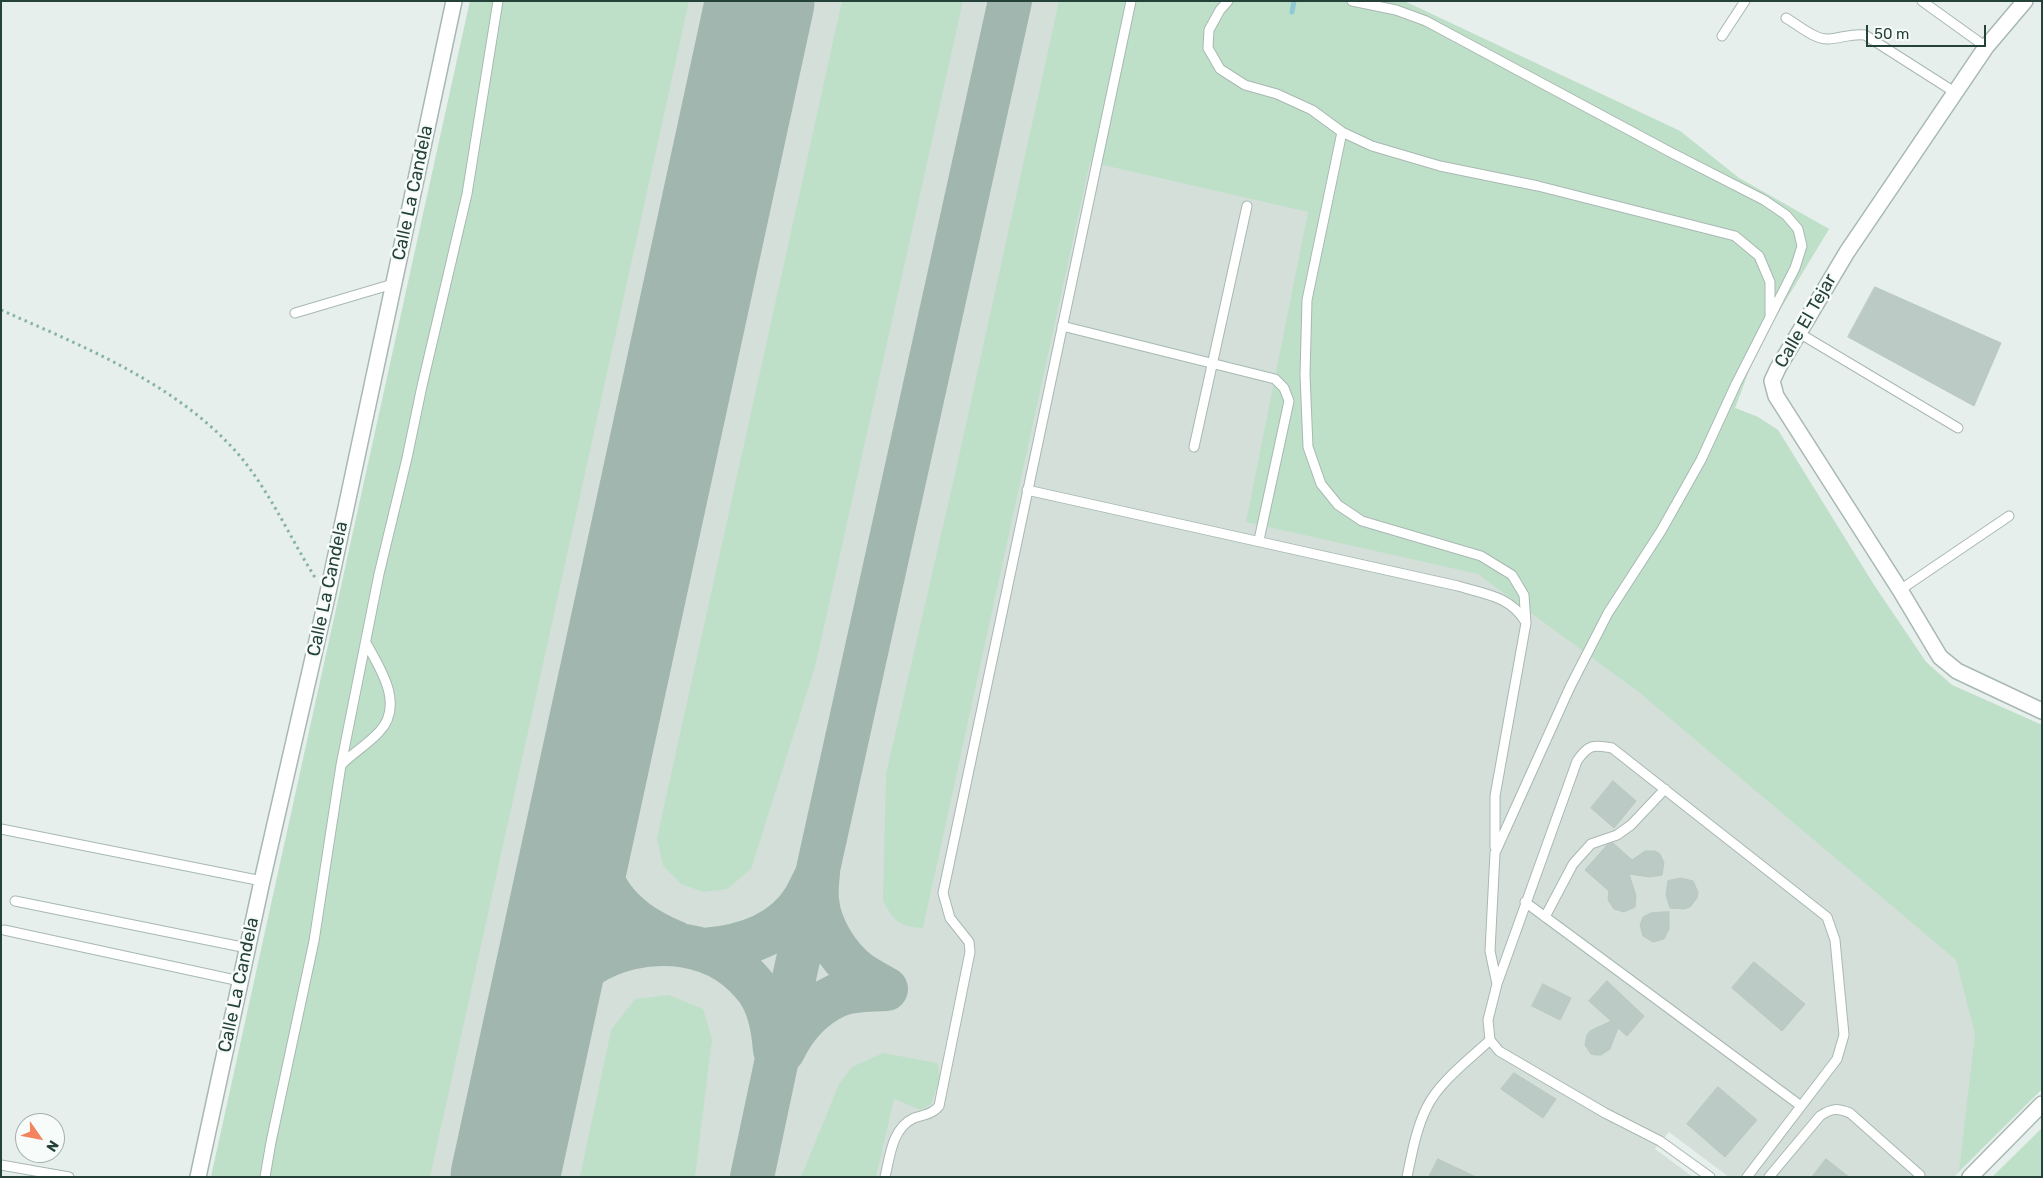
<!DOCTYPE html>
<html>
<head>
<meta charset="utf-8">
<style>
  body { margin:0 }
  #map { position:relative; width:2043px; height:1178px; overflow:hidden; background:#e6efeb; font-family:Rubik,sans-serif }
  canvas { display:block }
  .frame { position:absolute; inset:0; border:2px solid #24423a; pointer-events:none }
  .north { position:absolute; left:15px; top:1113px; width:50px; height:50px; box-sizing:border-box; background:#f7fbf9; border:1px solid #a3b1ad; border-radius:50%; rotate:123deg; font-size:14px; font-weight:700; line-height:20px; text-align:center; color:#24423a }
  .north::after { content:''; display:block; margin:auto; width:18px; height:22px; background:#f4845f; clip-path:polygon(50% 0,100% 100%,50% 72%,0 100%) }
  .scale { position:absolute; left:1866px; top:25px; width:120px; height:22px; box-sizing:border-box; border:2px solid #24423a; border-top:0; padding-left:6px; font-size:15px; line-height:18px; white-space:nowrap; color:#24423a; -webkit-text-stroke:4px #f7fbf9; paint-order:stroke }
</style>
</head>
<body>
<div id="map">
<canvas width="2043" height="1178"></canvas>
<div class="frame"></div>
<div class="north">N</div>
<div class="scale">50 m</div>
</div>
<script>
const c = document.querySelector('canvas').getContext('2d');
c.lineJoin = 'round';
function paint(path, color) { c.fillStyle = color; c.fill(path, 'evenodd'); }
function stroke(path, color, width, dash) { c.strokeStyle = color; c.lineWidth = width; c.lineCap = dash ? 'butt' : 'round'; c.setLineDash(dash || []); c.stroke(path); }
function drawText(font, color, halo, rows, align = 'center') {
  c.font = font + ' Rubik,sans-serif'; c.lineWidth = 5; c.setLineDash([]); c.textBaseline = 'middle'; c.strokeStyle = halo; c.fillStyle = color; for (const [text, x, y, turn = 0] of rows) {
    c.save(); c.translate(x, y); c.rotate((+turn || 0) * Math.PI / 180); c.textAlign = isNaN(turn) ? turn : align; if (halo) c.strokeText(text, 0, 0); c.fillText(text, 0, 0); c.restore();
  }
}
paint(new Path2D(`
  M470,1H1404L1680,131L1739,178L1829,229L1758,346L1735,408L1758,417L1778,430L1874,585L1926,662L1952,685L2042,725V1089L1954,1177H1729L1669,1132L1655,1149L1693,1177H211Z`), '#d4dfda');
paint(new Path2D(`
  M470,1H689L430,1177H211Z
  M842,1H963L815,667L751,869L727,889L704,892L681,884L663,866L657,838Z
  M1059,1H1404L1680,131L1739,178L1829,229L1758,346L1735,408L1758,417L1778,430L1874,585L1926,662L1952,685L2042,725V1089L1959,1171L1975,1034L1956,960L1640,693L1478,574L1246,522L1308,212L1090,162L923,928C899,927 894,921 883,901L886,774L957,465Z
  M669,995L703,1009L712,1039L695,1177H580L611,1030L635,999Z
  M883,1053L937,1063L940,1077L931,1104L921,1110L894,1099L876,1177H801L839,1084L852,1067Z
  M2042,1128V1177H1992Z`), '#bfe0c8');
stroke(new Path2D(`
  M1292,12L1294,1`), '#8ec9d4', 5);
stroke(new Path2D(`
  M582,823C601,887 611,915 676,943
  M704,950C743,947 782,935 804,900C809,892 813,882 818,873C817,882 816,891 817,900C819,927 838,957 859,973C868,979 877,984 886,989C870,990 850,989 836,996C812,1007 794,1028 783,1051
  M539,1018C554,1000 568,977 589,965C639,934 711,935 752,983C769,1001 773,1027 775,1050
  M752,1177L796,969L1010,1`), '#a2b6b0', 44);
stroke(new Path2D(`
  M505,1177L760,1`), '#a2b6b0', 109);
const building = new Path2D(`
  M1875,287L2001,343L1974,406L1848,337Z
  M1613,781L1636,801L1614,828L1591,808Z
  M1613,843L1632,860L1645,851H1655L1660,854L1664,863L1662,875L1650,877L1629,874L1636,896L1635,907L1624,912L1614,909L1608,900L1609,891L1585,870L1607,845Z
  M1681,878L1693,881L1698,892L1697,898L1690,907L1684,909L1670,908L1666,895L1668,881Z
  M1669,912V929L1664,939L1653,942L1643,936L1640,925L1643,917L1651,913Z
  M1754,962L1805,1004L1782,1031L1732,988Z
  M1607,981L1644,1016L1627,1036L1618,1028L1610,1049L1601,1055H1596L1591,1054L1585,1045L1587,1035L1590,1031L1611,1021L1589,1001Z
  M1543,984L1571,998L1560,1020L1532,1006Z
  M1514,1073L1556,1099L1543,1118L1501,1089Z
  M1718,1087L1757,1120L1725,1157L1687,1124Z
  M1438,1159L1476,1177H1429Z
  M1826,1159L1849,1177H1812Z`);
paint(building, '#bbcac4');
stroke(building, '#b8c9c2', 1);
const lane = new Path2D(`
  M1228,1L1220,10L1209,30L1208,48L1220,69L1245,85L1277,94L1312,110L1342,132L1372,146L1440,166L1538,186L1735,236L1759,256L1770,282V314
  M1352,1L1396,10L1426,21L1670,152L1764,200L1786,215L1798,229L1802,246L1795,268L1736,384L1701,460L1661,531L1608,613L1570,687L1495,853L1490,951L1497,984
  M1922,1L1986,47
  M1786,18C1798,25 1815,40 1829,39C1842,38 1853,33 1865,35L1956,93
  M1722,36L1745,1
  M1342,132L1307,300L1305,375L1308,447L1321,484L1338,505L1362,521L1481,556L1512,575L1524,595L1526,623L1495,796V847
  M295,313L393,284
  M1062,326L1275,379L1284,388L1289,401L1259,540
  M1799,333L1958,428
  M1194,447L1247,206
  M1027,490L1458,586C1484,594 1510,596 1525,621
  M1900,590L2009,516
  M341,765C353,753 368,744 379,732C405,705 380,668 366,643
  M1,829L262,881
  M15,901L247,948
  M1525,902L1801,1106
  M1545,917L1573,864L1591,844L1617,835L1631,825L1665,789
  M4,930L240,981
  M1,1165L69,1177
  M265,1177L271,1142L314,941L341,765L379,574L407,458L422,386L467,194L498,1
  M885,1177C890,1156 892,1128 914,1118C923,1115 933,1114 939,1106L970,952L969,942L950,918L943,893L1131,1
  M1407,1177C1412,1153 1416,1129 1427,1107C1439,1082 1470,1059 1490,1040
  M1710,1177L1660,1141L1605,1113L1499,1051L1490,1040L1488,1020L1497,984L1577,761C1588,745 1593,744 1612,748L1827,917L1835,940L1844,1035L1837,1059L1747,1177
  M1769,1177L1820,1116C1832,1108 1837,1108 1850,1113L1920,1175`);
const street = new Path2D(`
  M2025,1L1986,47L1847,252L1778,368L1772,381L1776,396L1900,590L1940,657L1957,671L2042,711
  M198,1177L262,881L327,597L454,1
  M1970,1177L2042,1104`);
stroke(lane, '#a8b8b2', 11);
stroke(street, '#a8b8b2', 18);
stroke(new Path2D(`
  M1,310C80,345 167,380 228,443C265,480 288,535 316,579`), '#86b3a5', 3, [2.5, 4]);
stroke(lane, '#fff', 9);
stroke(street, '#fff', 15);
drawText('18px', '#24423a', '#f7fbf9', [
  ["Calle La Candela",413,193,-78],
  ["Calle El Tejar",1806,321,-60],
  ["Calle La Candela",328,589,-78],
  ["Calle La Candela",239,985,-78]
]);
</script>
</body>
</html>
